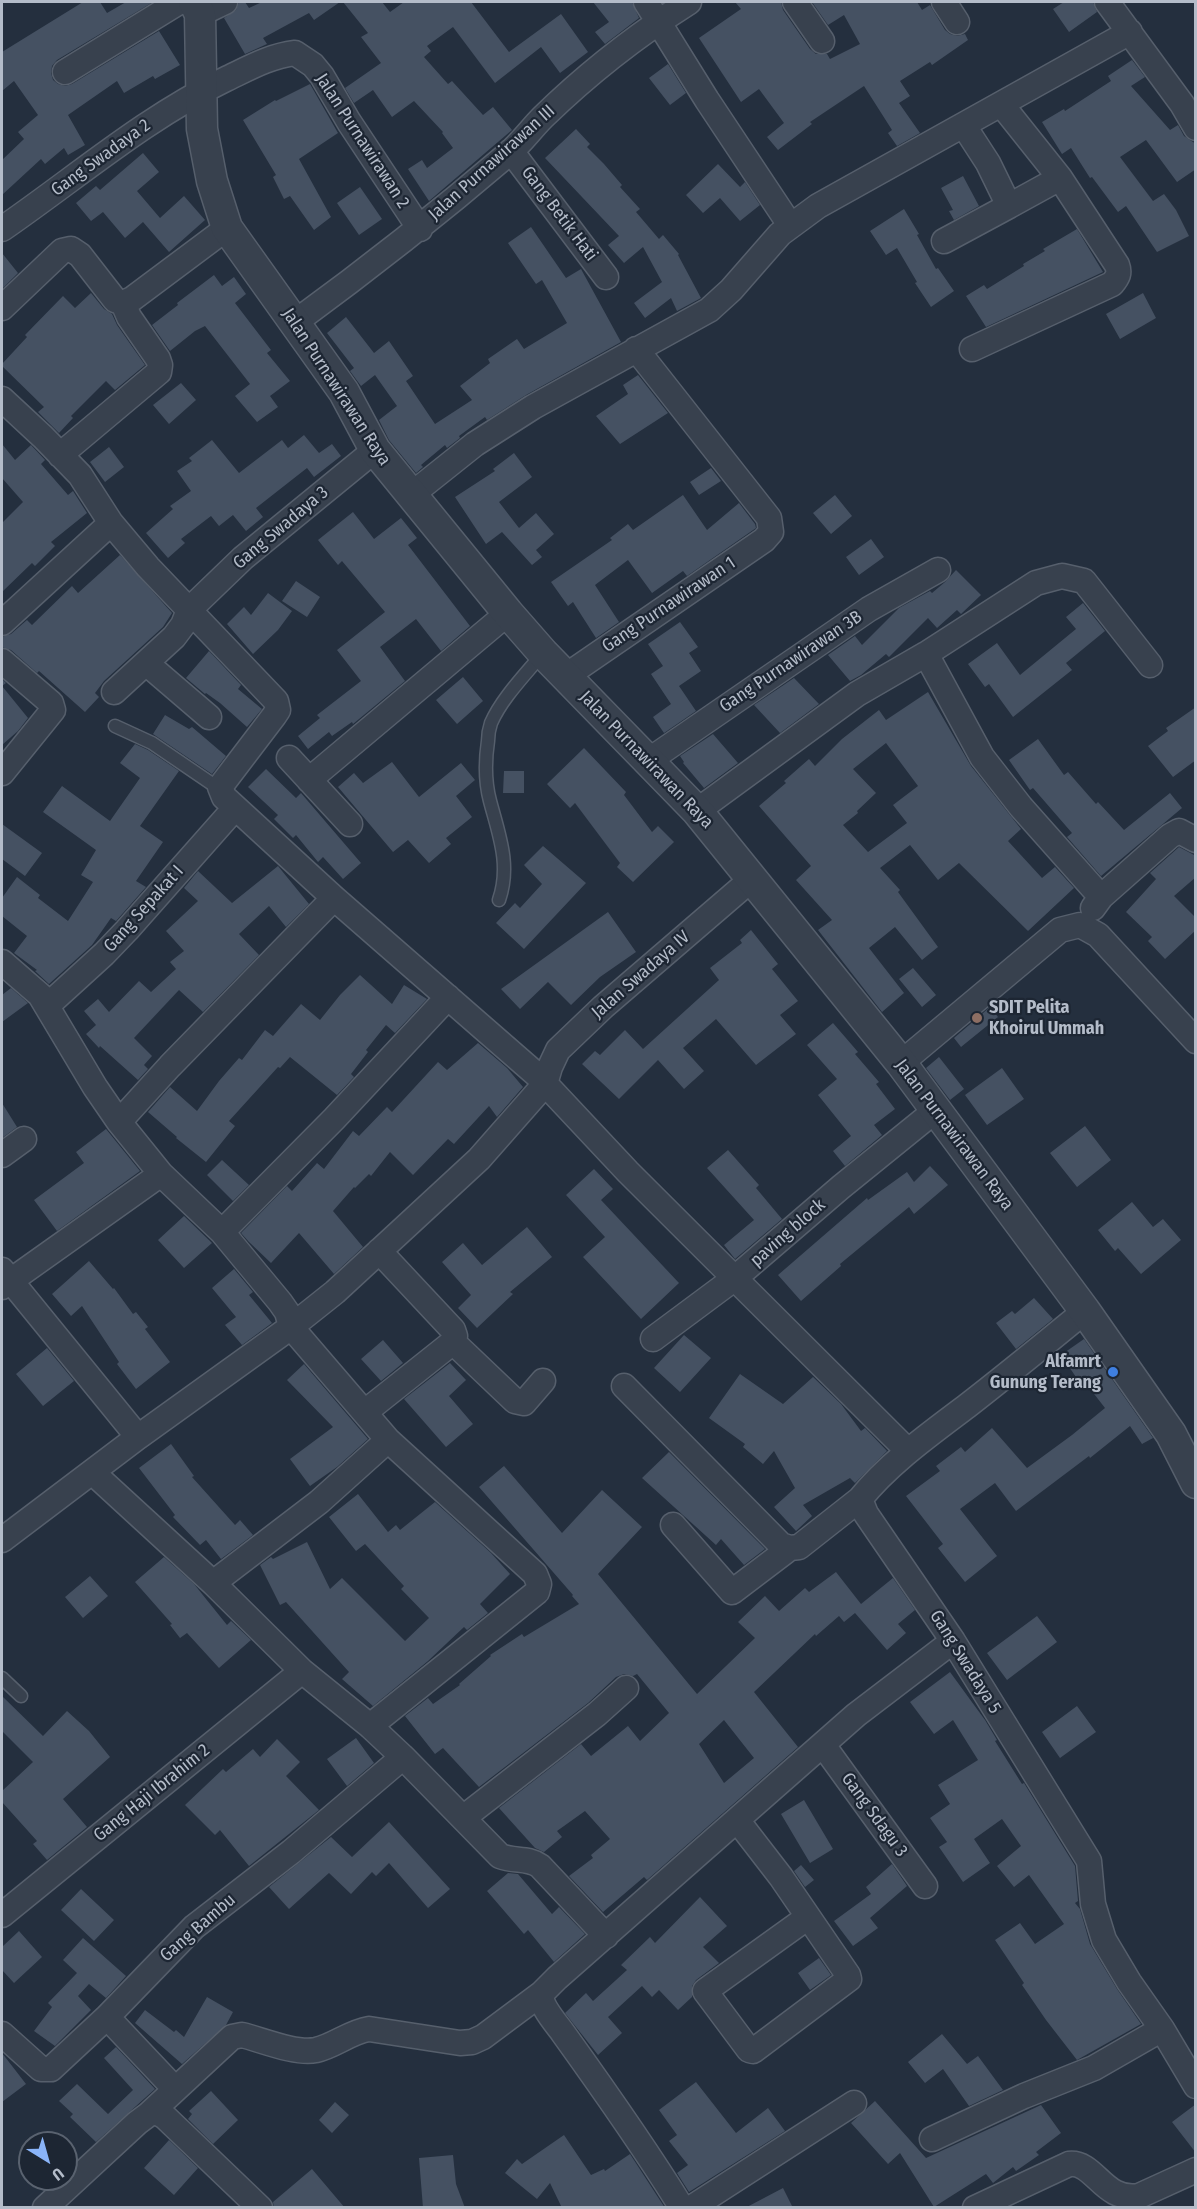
<!DOCTYPE html>
<html>
<head>
<meta charset="utf-8">
<style>
  body { margin:0 }
  #map { position:relative; width:1197px; height:2209px; overflow:hidden; background:#242f3e; font-family:"Fira Sans Condensed",sans-serif }
  canvas { display:block }
  .frame { position:absolute; inset:0; border:3px solid #b4bcc9; pointer-events:none }
  .north { position:absolute; left:18px; top:2131px; width:60px; height:60px; box-sizing:border-box; background:#1d2633; border:2px solid #59626f; border-radius:50%; rotate:143deg; font-size:16px; font-weight:700; line-height:24px; text-align:center; color:#b4bcc9 }
  .north::after { content:''; display:block; margin:auto; width:21px; height:27px; background:#8ab4f8; clip-path:polygon(50% 0,100% 100%,50% 72%,0 100%) }
</style>
</head>
<body>
<div id="map">
<canvas width="1197" height="2209"></canvas>
<div class="frame"></div>
<div class="north">U</div>
</div>
<script>
const c = document.querySelector('canvas').getContext('2d');
c.lineJoin = 'round';
function paint(path, color) { c.fillStyle = color; c.fill(path, 'evenodd'); }
function stroke(path, color, width, dash) { c.strokeStyle = color; c.lineWidth = width; c.lineCap = dash ? 'butt' : 'round'; c.setLineDash(dash || []); c.stroke(path); }
function drawText(font, color, halo, rows, align = 'center') {
  c.font = font + ' "Fira Sans Condensed",sans-serif'; c.lineWidth = 4.5; c.setLineDash([]); c.textBaseline = 'middle'; c.strokeStyle = halo; c.fillStyle = color; for (const [text, x, y, turn = 0] of rows) {
    c.save(); c.translate(x, y); c.rotate((+turn || 0) * Math.PI / 180); c.textAlign = isNaN(turn) ? turn : align; if (halo) c.strokeText(text, 0, 0); c.fillText(text, 0, 0); c.restore();
  }
}
paint(new Path2D(`
  M83,2H100L107,13L126,2H153L57,60L52,66L51,73L53,80L58,84L65,86L72,84L159,31L180,65L155,79L153,76L124,93L117,81L68,115L85,145L68,155L64,148L45,164L41,159L2,195V160L24,139L18,132L38,115L14,81L2,91V52Z
  M239,2H245L249,8L262,2H340L314,20L309,13L263,38L267,44L245,54L224,18L236,10Z
  M343,2H382L390,12L404,2H471L509,52L561,14L588,52L560,73L541,47L495,83L453,27L427,46L431,51L424,57L448,84L452,81L483,115L493,107L512,130L429,201L408,169L422,160L427,168L453,148L442,133L443,132L414,101L392,117L373,90L354,103L345,88L381,63L361,37L368,33Z
  M593,2H632L639,18L605,44L595,32L609,22Z
  M735,2H781L783,10L810,49L816,54H827L830,59L860,44L844,15L828,25L812,2H917L922,10L930,5L945,30L950,34L957,36L965,34L968,40L932,65L930,62L900,81L910,96L899,103L920,133L897,146L888,133L892,130L864,86L810,122L812,124L778,150L767,137L784,123L759,89L741,102L699,38L741,9Z
  M1064,2H1093L1097,12L1069,32L1053,9Z
  M1132,60L1145,77L1131,86L1170,130L1178,125L1184,136L1196,144V169L1177,182L1146,140L1120,157L1153,201L1164,194L1176,210L1189,236L1157,252L1126,206L1118,212L1092,177L1090,178L1071,148L1062,154L1042,122L1064,109L1065,111L1111,81L1108,76Z
  M668,64L686,93L670,105L649,78Z
  M310,84L338,133L299,159L331,217L314,230L290,196L284,199L273,177L276,175L243,120L275,100L276,101Z
  M576,129L590,144L587,147L604,164L622,185L620,187L640,209L636,212L659,239L663,235L679,254L678,255L701,298L677,311L671,298L645,318L634,303L662,282L643,247L624,263L608,245L619,236L545,158Z
  M143,153L159,172L137,191L160,218L184,196L205,220L169,252L143,222L125,238L103,212L91,221L76,203L96,186L100,190Z
  M718,164L740,187L745,182L760,205L740,221L720,198L703,213L686,195Z
  M963,176L979,206L954,220L949,211L953,210L941,188Z
  M360,187L382,219L359,235L337,203Z
  M904,209L919,234L917,235L936,269L938,268L954,291L931,307L915,283L917,282L897,248L886,255L870,231Z
  M531,227L566,278L581,269L621,342L526,395L487,420L485,417L459,436L460,438L447,448L445,445L421,465L423,467L416,473L389,440L379,420L397,406L375,375L361,386L350,371L354,368L327,333L346,317L374,353L389,341L413,376L406,381L435,424L472,400L460,386L490,363L488,359L517,339L524,349L567,323L542,280L536,284L508,243Z
  M1077,229L1103,272L986,327L966,296L984,285L987,289L1024,266L1023,264L1045,251L1043,249Z
  M2,253L18,273L2,289Z
  M214,275L222,286L234,277L246,294L235,303L271,350L267,353L290,381L270,396L278,407L257,422L235,396L250,384L205,326L195,331L170,351L152,325L178,305L177,303Z
  M91,293L104,309L112,314L117,325L145,365L115,390L106,381L71,416L73,418L59,433L38,412L44,407L2,366V364L27,337L25,335L63,296L75,308Z
  M1143,293L1156,318L1120,339L1106,314Z
  M638,375L668,413L620,444L596,416L628,394L623,385Z
  M181,383L196,400L169,424L153,405Z
  M304,435L319,453L332,444L341,456L314,477L307,468L256,508L263,517L246,531L233,515L219,526L211,516L181,539L185,543L168,558L146,533L173,509L170,506L191,491L177,471L192,461L189,458L212,440L239,473L282,440L288,448Z
  M2,444L15,460L31,445L45,460L41,464L68,495L73,491L87,513L51,542L55,546L35,566L32,563L2,592V523L23,502L2,478Z
  M109,447L124,467L105,482L90,462Z
  M514,453L532,477L499,502L519,528L536,513L554,534L536,550L542,557L532,565L502,532L486,544L455,497L495,471L493,469Z
  M711,468L721,481L699,495L690,482Z
  M683,495L707,530L739,503L755,524L756,528L687,576L683,571L652,593L628,560L595,585L619,622L596,638L573,602L568,606L551,582L612,540L610,538L628,524L633,530Z
  M835,495L852,516L831,534L813,513Z
  M353,512L374,539L401,518L417,538L408,545L470,626L441,651L416,619L380,647L405,681L353,724L352,722L332,736L329,732L308,749L298,736L320,718L317,715L361,681L337,650L385,612L342,561L338,565L318,540Z
  M871,539L884,557L859,575L846,557Z
  M120,555L172,613L163,627L104,681L95,693L99,697L85,712L39,671L37,673L11,650L2,647V637L11,634L27,620L32,625L72,586L78,593Z
  M956,570L981,595L961,614L957,610L937,628L928,618L889,657L886,654L861,675L850,681L828,655L855,636L862,645L899,608L930,591L932,593L945,582Z
  M296,581L320,597L307,617L282,601Z
  M268,593L292,611L278,630L253,654L227,624L244,607L251,615Z
  M1083,603L1105,631L1066,663L1072,670L1013,717L989,684L985,687L968,664L997,643L1020,675L1076,629L1066,617Z
  M680,622L698,647L689,653L701,671L679,686L696,711L664,733L653,717L671,704L651,674L663,666L648,644Z
  M209,651L241,685L238,689L262,709L247,727L220,703L206,693L205,694L186,678Z
  M463,677L483,701L457,724L436,700Z
  M794,678L819,704L780,733L754,705Z
  M2,679L6,683L2,686L28,718L18,731L2,745Z
  M928,692L971,766L1021,829L1008,841L1042,878L1055,867L1074,888L1028,931L959,863L938,880L910,845L880,868L900,890L898,892L938,947L922,960L895,927L869,948L904,993L882,1012L818,930L832,920L796,880L811,866L759,806L786,783L784,781L809,759L815,766L842,739L879,710L886,720ZM886,743L918,786L893,805L907,823L868,852L843,825L858,813L857,811L876,793L853,769Z
  M1196,707V760L1173,777L1148,746L1168,731L1166,728Z
  M165,715L189,729L192,727L226,756L212,774L153,734Z
  M713,734L738,763L704,788L683,763L684,762L680,756Z
  M1038,739L1064,775L1068,772L1096,804L1098,802L1124,830L1170,793L1182,808L1101,876L1067,837L1072,833L1033,788L1030,790L1009,760Z
  M135,744L148,750L179,771L140,826L163,842L136,881L146,887L116,921L111,918L92,945L49,984L35,971L37,970L14,953L27,936L2,916V898L17,877L40,895L38,898L68,921L93,882L81,875L96,850L43,812L62,786L110,821L140,778L120,763Z
  M584,748L626,792L624,795L652,832L658,826L674,842L633,882L617,867L620,863L575,803L570,808L547,784Z
  M392,762L419,797L461,763L475,780L456,796L472,817L446,838L451,844L429,863L408,840L393,852L338,787L354,773L363,783Z
  M266,769L296,798L301,793L361,863L343,879L323,857L318,862L296,835L293,838L274,819L278,815L248,787Z
  M504,771H524V793H503Z
  M2,824L42,853L25,876L2,859Z
  M543,846L586,883L524,949L496,923L515,903L520,908L542,884L524,865Z
  M1179,847L1196,856V877L1174,896L1196,918V930L1165,959L1148,941L1152,937L1126,912L1156,879L1150,873Z
  M278,866L309,904L286,927L269,906L239,934L259,955L203,1012L179,990L134,1038L152,1056L144,1065L148,1069L138,1080L100,1046L99,1048L86,1034L96,1025L84,1011L98,999L109,1012L139,981L151,992L176,969L170,962L184,951L166,931L198,901L184,888L198,871L232,903Z
  M608,912L636,952L600,977L571,1005L548,982L520,1009L501,989Z
  M751,930L778,964L772,969L798,1001L780,1015L796,1034L756,1065L716,1019L683,1048L704,1071L684,1089L658,1060L619,1099L582,1064L595,1051L600,1055L625,1030L643,1049L719,980L710,968L742,943L740,940Z
  M913,968L936,995L922,1007L899,979Z
  M360,975L392,1004L404,985L427,999L395,1033L386,1025L366,1050L368,1052L351,1074L354,1077L337,1095L290,1057L280,1068L278,1067L229,1121L235,1126L206,1162L176,1138L177,1137L148,1112L170,1087L197,1111L219,1081L239,1058L242,1060L265,1030L273,1036L301,1004L320,1020L340,995Z
  M11,988L28,1003L2,1022V995Z
  M990,1007L998,1017L961,1047L954,1038Z
  M833,1023L858,1052L855,1054L879,1082L876,1084L895,1109L874,1125L882,1135L845,1166L833,1151L851,1136L818,1095L837,1079L807,1045Z
  M478,1043L507,1068L523,1087L497,1117L489,1106L454,1144L448,1139L413,1175L390,1152L371,1176L369,1174L355,1188L354,1187L333,1211L363,1247L334,1274L299,1233L271,1263L249,1242L241,1233L287,1186L292,1191L317,1163L324,1169L353,1131L359,1136L387,1107L392,1112L438,1062L447,1070Z
  M939,1057L964,1089L950,1100L926,1068Z
  M1002,1068L1024,1099L987,1125L965,1095Z
  M2,1103L17,1127L2,1138Z
  M1085,1126L1111,1160L1077,1187L1050,1153Z
  M106,1129L140,1171L57,1231L34,1200L84,1163L76,1152Z
  M728,1150L759,1185L756,1188L782,1219L735,1259L724,1245L754,1220L707,1168Z
  M222,1160L249,1185L233,1201L207,1175Z
  M930,1166L948,1185L914,1214L909,1207L840,1264L841,1266L801,1301L778,1275L867,1198L868,1200L907,1172L914,1182Z
  M594,1169L613,1189L601,1200L679,1283L641,1319L583,1257L605,1237L566,1195Z
  M1132,1202L1153,1227L1163,1219L1181,1240L1141,1274L1118,1248L1115,1251L1098,1230Z
  M184,1216L212,1243L184,1268L158,1240Z
  M527,1227L552,1257L510,1292L513,1294L477,1328L458,1308L471,1295L442,1262L463,1243L482,1265Z
  M89,1261L113,1289L114,1288L133,1314L136,1312L148,1327L145,1329L170,1362L136,1389L117,1364L119,1362L82,1306L71,1316L52,1294Z
  M234,1269L253,1292L249,1295L272,1323L242,1345L225,1325L236,1317L212,1288Z
  M1034,1298L1053,1319L1016,1349L996,1323L1012,1311L1015,1314Z
  M684,1335L711,1358L680,1392L654,1368Z
  M1084,1339L1153,1438L1142,1444L1130,1426L1090,1458L1089,1456L1016,1511L995,1483L960,1509L997,1556L965,1582L938,1548L943,1544L906,1496L940,1471L936,1466L961,1447L965,1452L992,1428L1027,1468L1072,1435L1105,1408L1084,1381L1080,1383L1061,1355Z
  M383,1340L403,1363L381,1381L361,1359Z
  M47,1348L74,1381L43,1406L16,1374Z
  M450,1363L466,1380L449,1396L473,1424L446,1447L404,1399Z
  M304,1364L368,1439L337,1467L310,1486L290,1459L333,1427L287,1380Z
  M740,1374L783,1404L813,1377L841,1404L861,1431L865,1428L887,1451L855,1483L850,1478L803,1505L812,1516L796,1531L774,1507L795,1488L774,1451L763,1464L743,1447L745,1444L709,1418Z
  M171,1444L194,1476L192,1477L235,1525L240,1520L253,1535L221,1559L206,1540L200,1545L173,1517L175,1515L139,1468Z
  M669,1452L765,1549L744,1565L721,1539L716,1545L642,1478Z
  M504,1466L562,1533L602,1490L642,1527L598,1574L697,1694L755,1638L738,1622L765,1596L779,1611L805,1588L809,1592L836,1572L861,1604L893,1578L915,1610L898,1624L906,1633L887,1650L855,1613L844,1622L839,1616L816,1636L815,1634L754,1692L798,1747L647,1880L644,1877L603,1912L569,1876L593,1858L591,1855L610,1839L585,1811L557,1831L562,1837L544,1852L535,1848L499,1808L581,1744L591,1756L628,1726L640,1741L669,1713L637,1674L633,1676L624,1674L616,1677L588,1703L479,1787L443,1748L435,1754L405,1716L428,1698L433,1704L460,1685L459,1684L491,1656L490,1655L522,1634L524,1637L579,1604L572,1596L573,1595L479,1487ZM724,1720L754,1758L724,1783L699,1744Z
  M358,1494L388,1532L396,1525L400,1530L435,1502L491,1553L510,1574L480,1604L488,1613L467,1630L464,1627L428,1661L373,1706L342,1679L349,1672L286,1602L280,1605L260,1565L271,1557L273,1559L307,1542L330,1589L342,1578L405,1641L429,1618L401,1589L404,1586L365,1544L356,1551L329,1517Z
  M164,1557L194,1584L227,1625L231,1621L251,1640L219,1668L187,1633L180,1638L170,1625L172,1624L135,1582Z
  M90,1576L108,1596L83,1618L65,1597Z
  M1037,1616L1057,1642L1007,1680L987,1653Z
  M950,1672L985,1720L997,1740L995,1741L1022,1784L1024,1783L1075,1866L1078,1901L1075,1903L1080,1909L1090,1944L1117,1989L1141,2024L1077,2060L1046,2020L1022,1985L1024,1983L995,1940L1020,1923L1035,1944L1064,1924L1029,1875L1014,1887L997,1866L1021,1846L1002,1819L974,1839L990,1863L963,1882L939,1847L947,1842L930,1818L950,1804L938,1785L978,1760L953,1720L934,1734L910,1702Z
  M2,1696L43,1736L67,1711L89,1731L110,1757L63,1799L87,1827L47,1860L33,1844L37,1841L2,1802V1791L33,1762L2,1731Z
  M1077,1706L1096,1732L1060,1758L1042,1732Z
  M356,1738L374,1763L347,1786L327,1759Z
  M277,1739L300,1762L286,1776L319,1810L249,1866L220,1830L215,1835L185,1805L223,1769L226,1772L253,1749L260,1757Z
  M804,1800L833,1849L810,1863L781,1814Z
  M389,1822L450,1889L428,1908L389,1863L376,1876L372,1872L351,1894L329,1873L289,1909L269,1887L331,1837L352,1857Z
  M892,1864L907,1886L870,1918L878,1928L853,1946L834,1921L871,1894L866,1887Z
  M801,1865L814,1880L805,1887L794,1871Z
  M508,1873L518,1874L552,1914L559,1907L585,1934L554,1962L528,1930L524,1934L487,1891Z
  M81,1889L114,1920L94,1941L61,1910Z
  M700,1897L727,1926L703,1947L719,1963L696,1980L692,1986V1997L678,2010L659,1990L652,1997L642,1986L608,2017L622,2033L598,2055L565,2013L586,1993L593,2001L627,1970L621,1965L650,1937L655,1943Z
  M19,1931L42,1957L14,1983L2,1970V1947Z
  M83,1938L126,1976L106,1998L89,1984L78,1996L91,2010L55,2046L34,2031L52,2007L48,2003L77,1973L63,1960Z
  M819,1958L831,1975L810,1990L798,1973Z
  M207,1997L233,2012L226,2025L182,2064L135,2023L145,2010L174,2032L176,2030L184,2037Z
  M942,2034L967,2064L978,2056L1003,2090L969,2106L943,2069L925,2083L908,2062Z
  M116,2047L155,2089L96,2142L70,2117L73,2114L59,2101L77,2084L108,2114L133,2090L104,2058Z
  M2,2053L26,2084L2,2102Z
  M696,2082L736,2133L768,2108L785,2131L689,2192L677,2173L688,2165L669,2141L677,2135L659,2110Z
  M211,2091L238,2120L213,2144L188,2119L192,2114L189,2111Z
  M875,2101L926,2158L1041,2105L1061,2133L1036,2152L1039,2155L1016,2171L1013,2167L993,2183L986,2174L934,2207L900,2153L888,2164L851,2123Z
  M335,2102L349,2115L332,2133L319,2120Z
  M1196,2104V2153L1172,2122Z
  M564,2135L591,2175L604,2169L605,2171L630,2154L665,2208H562L550,2183L537,2199L505,2173L517,2159L522,2164Z
  M169,2140L198,2168L174,2195L144,2168Z
  M453,2155L456,2184L465,2208H423L419,2158Z
  M312,2169L345,2208H274L273,2202Z
  M783,2188L793,2208H745Z`), '#455162');
const service = new Path2D(`
  M115,726L152,743L221,790
  M499,900C511,865 499,835 490,801C485,782 485,761 488,741C488,736 489,729 491,723C502,698 525,675 543,653
  M2,1678L21,1696`);
const minor = new Path2D(`
  M646,2L707,100L790,225
  M795,2L822,41
  M944,2L957,22
  M1107,2L1182,104L1196,128
  M200,14L225,2
  M65,72L179,2
  M511,151L606,277
  M1009,206L1060,178
  M2,229C76,178 145,118 226,79C249,68 270,56 295,53L313,65L322,76L349,122L420,229
  M944,241L1009,206L988,163L964,126
  M2,308L62,251L71,249L80,255L115,300L123,303L132,299L227,228
  M294,323C368,269 439,213 508,154C521,143 531,129 543,117C587,74 637,35 689,2
  M972,349L1112,284C1118,277 1120,273 1117,265L1060,178L1001,104
  M2,399L43,437L80,475L111,523L148,567L276,701L278,710L274,716L220,787L224,797L334,898L537,1075L628,1172L908,1451
  M60,455L159,372L160,365L158,359L129,317L123,303
  M411,495L475,444L533,407L709,310L731,290L780,234L818,206L1130,32
  M2,623L111,523
  M926,654L982,757L1021,807L1101,897
  M2,661L51,703L53,710L2,773
  M146,663L209,717
  M566,676L764,540L771,532L769,518L636,349
  M114,692L174,637L183,625L189,610L243,558L375,450
  M289,758L350,824
  M648,761L869,609L938,570
  M309,780L508,613
  M697,811L857,694L926,654L1036,583L1062,576L1084,581L1150,665
  M1093,908L1101,897L1170,836L1179,831L1196,840
  M2,962L40,995L95,1087L119,1122L161,1174L222,1232L280,1302L287,1312L291,1327L388,1440L535,1574L539,1584L537,1592L532,1596L370,1726
  M48,1005L104,954L127,930L235,808
  M901,1063L1060,930L1080,925L1098,935L1196,1041
  M119,1122L170,1066L334,898
  M2,1155L24,1139
  M222,1232L334,1119L448,997
  M2,1270L138,1437
  M2,1287L161,1174
  M1085,1311C1046,1343 1007,1375 967,1406C930,1434 889,1463 860,1499L866,1514L953,1641L1089,1861L1093,1904L1104,1940L1129,1982L1162,2029L1196,2086
  M653,1339L735,1278L841,1187L936,1110
  M453,1342L515,1401L524,1403L543,1381
  M624,1386L781,1545L790,1548
  M365,1412L453,1342L455,1336L453,1330L379,1251
  M92,1472L213,1583L302,1671L370,1726L403,1757L500,1856C515,1862 527,1857 540,1866L606,1936
  M673,1525L732,1592L790,1548L799,1547L860,1499
  M2,1540L138,1437L291,1327L335,1292L479,1159L545,1084L550,1067L558,1050L603,1007L753,878
  M213,1583L319,1502L388,1440
  M823,1745L925,1886
  M463,1818L597,1714L626,1688
  M737,1820L781,1877L848,1975L849,1979L753,2051L749,2050L705,1991L808,1917
  M2,1915L302,1671
  M542,1993C539,2005 556,2023 563,2033C604,2090 645,2148 682,2208
  M107,2017L175,2089
  M2,2034L41,2069H51L107,2017L194,1927L291,1852L403,1757
  M149,2114L232,2037L242,2035C262,2040 295,2054 316,2050C334,2046 350,2032 369,2029L460,2043L472,2042L483,2037L542,1993L557,1978L856,1715L953,1641
  M932,2139L1024,2096L1094,2068L1162,2029
  M45,2208L137,2123L149,2114L157,2112L165,2117L260,2208
  M691,2208L854,2103
  M975,2208L1069,2164C1095,2161 1103,2202 1139,2196L1196,2170`);
const tertiary = new Path2D(`
  M194,2L200,14L202,129L212,181L227,228L344,392L375,450L508,613L543,653L697,811L901,1063L1085,1311L1171,1434L1196,1483`);
stroke(service, '#565f6c', 15);
stroke(minor, '#565f6c', 27);
stroke(tertiary, '#565f6c', 33);
stroke(service, '#38414e', 12);
stroke(minor, '#38414e', 24);
stroke(tertiary, '#38414e', 30);
for (const [x, y, r, color] of [
  [977,1018,6,"#8d6e63"],
  [1113,1372,6,"#3f7fe0"]
]) { const dot = new Path2D(); dot.arc(x, y, r, 0, 2 * Math.PI); c.fillStyle = color; c.fill(dot); stroke(dot, '#1d2633', 2); }
drawText('18px', '#b4bcc9', '#1d2633', [
  ["Jalan Purnawirawan 2",362,141,57],
  ["Gang Swadaya 2",101,158,-36],
  ["Jalan Purnawirawan III",492,163,-42],
  ["Gang Betik Hati",559,214,53],
  ["Jalan Purnawirawan Raya",336,387,57],
  ["Gang Swadaya 3",281,528,-40],
  ["Gang Purnawirawan 1",669,605,-34],
  ["Gang Purnawirawan 3B",791,662,-34],
  ["Jalan Purnawirawan Raya",646,760,46],
  ["Gang Sepakat I",144,909,-48],
  ["Jalan Swadaya IV",641,975,-41],
  ["Jalan Purnawirawan Raya",954,1135,53],
  ["paving block",788,1233,-41],
  ["Gang Swadaya 5",965,1662,58],
  ["Gang Haji Ibrahim 2",152,1793,-39],
  ["Gang Sdagu 3",874,1815,54],
  ["Gang Bambu",198,1928,-41]
]);
drawText('bold 18px', '#b4bcc9', '#1d2633', [
  ["SDIT Pelita",989,1008],
  ["Khoirul Ummah",989,1029],
  ["Alfamrt",1101,1362,"right"],
  ["Gunung Terang",1101,1383,"right"]
], 'left');
</script>
</body>
</html>
